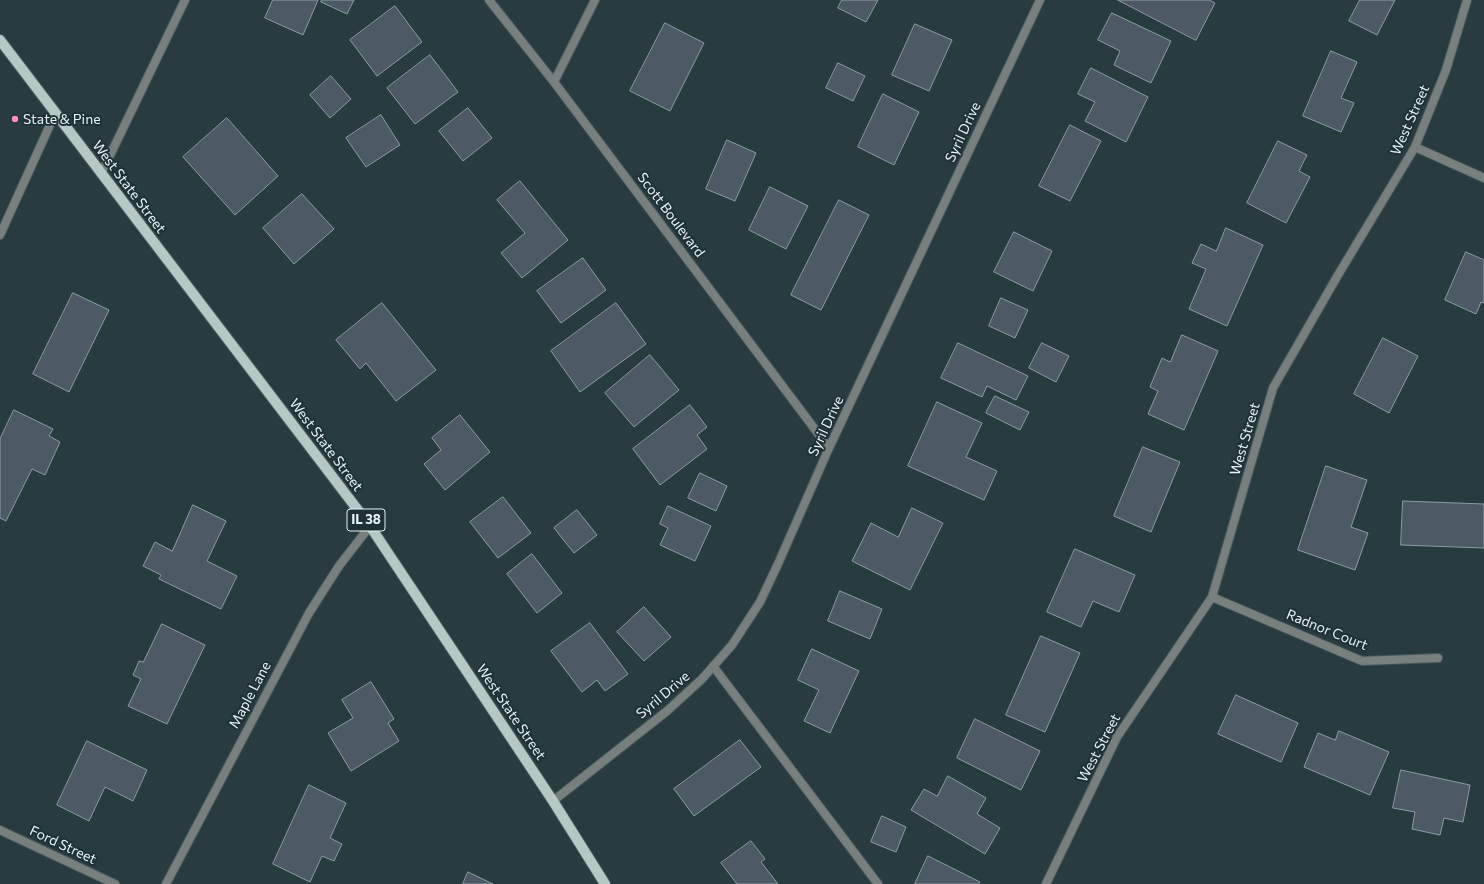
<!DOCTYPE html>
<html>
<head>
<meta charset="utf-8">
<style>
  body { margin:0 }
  canvas { display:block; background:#283b3f }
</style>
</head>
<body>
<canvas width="1484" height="884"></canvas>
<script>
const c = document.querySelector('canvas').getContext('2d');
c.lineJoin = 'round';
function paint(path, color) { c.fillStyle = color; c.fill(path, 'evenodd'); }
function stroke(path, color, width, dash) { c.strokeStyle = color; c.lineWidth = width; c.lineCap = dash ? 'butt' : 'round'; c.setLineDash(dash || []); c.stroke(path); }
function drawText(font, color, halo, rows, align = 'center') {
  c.font = font + ' Commissioner,sans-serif'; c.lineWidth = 4; c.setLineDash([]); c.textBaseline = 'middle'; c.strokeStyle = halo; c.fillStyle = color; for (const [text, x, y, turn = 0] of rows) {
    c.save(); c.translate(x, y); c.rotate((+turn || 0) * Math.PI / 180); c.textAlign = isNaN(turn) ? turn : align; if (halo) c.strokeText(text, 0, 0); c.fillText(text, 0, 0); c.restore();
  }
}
const building = new Path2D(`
  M273,0H318L303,35L265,18Z
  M322,0H354L347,14L321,2Z
  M842,0H878L866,22L838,8Z
  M1118,0H1209L1215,3L1196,40Z
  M1360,0H1395L1377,35L1349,21Z
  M395,6L422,42L377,76L350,40Z
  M1112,13L1171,41L1151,83L1114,65L1120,51L1098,40Z
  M665,23L704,43L670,111L630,91Z
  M915,24L952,40L929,91L892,75Z
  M1331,51L1357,62L1341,98L1354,103L1341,132L1303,116Z
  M430,55L458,92L415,124L387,88Z
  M838,63L865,76L853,101L826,88Z
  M1091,68L1148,97L1126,142L1085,121L1095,102L1078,94Z
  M331,76L351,99L330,118L310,95Z
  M883,94L919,112L894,165L858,147Z
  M468,108L492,138L463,161L439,131Z
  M381,115L400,145L366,167L346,138Z
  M227,118L278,176L235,215L183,157Z
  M1070,125L1101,141L1070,201L1039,186Z
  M727,140L756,153L735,201L706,189Z
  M1278,141L1307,155L1299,171L1310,177L1286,223L1247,203Z
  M520,181L568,240L522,278L501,253L525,233L497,200Z
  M770,187L808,206L786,249L749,230Z
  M302,194L334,229L294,264L263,228Z
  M839,200L869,215L821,310L791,295Z
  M1226,228L1263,245L1227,326L1189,309L1206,269L1192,263L1201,244L1216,251Z
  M1014,232L1052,251L1033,291L994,272Z
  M1466,252L1484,260V303L1481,302L1476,314L1445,300Z
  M583,258L606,290L561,323L537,291Z
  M73,293L109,310L69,392L33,374Z
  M1001,298L1028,310L1015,338L989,326Z
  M382,303L436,370L396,401L366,363L360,369L336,340Z
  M616,303L646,344L580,392L551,351Z
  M1182,335L1218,351L1184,430L1148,414L1158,391L1150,387L1162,358L1170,362Z
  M1383,338L1418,356L1389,413L1354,394Z
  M958,343L1028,376L1016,400L987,386L982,397L941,378Z
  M1042,343L1069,356L1056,382L1029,368Z
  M650,355L679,390L634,427L605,393Z
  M995,396L1029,412L1020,430L986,413Z
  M937,402L982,423L966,457L997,471L984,500L908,466Z
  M690,405L707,427L697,435L707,449L660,485L633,449Z
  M14,410L53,429L49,436L60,442L45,475L32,469L6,521L0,518V439Z
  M460,415L490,452L445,490L424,464L441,450L432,438Z
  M1143,447L1180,462L1151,532L1114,516Z
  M1326,466L1367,480L1351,527L1368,533L1355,570L1298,550Z
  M700,473L727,486L716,511L688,498Z
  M503,497L531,533L498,558L470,522Z
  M1403,501L1484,504V548L1401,545Z
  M193,505L226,521L207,561L237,576L221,609L159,579L161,575L143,566L155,542L172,551Z
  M668,506L711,526L695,561L660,545L668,528L660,524Z
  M912,508L943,523L910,590L852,561L871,523L898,537Z
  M577,510L597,535L574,553L554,528Z
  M1075,549L1135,575L1119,612L1093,601L1081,627L1047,612Z
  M532,554L562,593L537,613L507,574Z
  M840,591L882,609L870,639L828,621Z
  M644,607L671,637L644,661L617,632Z
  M590,623L628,674L605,691L597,680L582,692L551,651Z
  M162,624L205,645L167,724L128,706L141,679L133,675L139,661L143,662Z
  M1041,636L1080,653L1045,732L1006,715Z
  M812,649L859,671L830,733L804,721L819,690L798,680Z
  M371,682L394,719L388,723L399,741L351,771L328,733L353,718L342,700Z
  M1236,695L1298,723L1281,762L1218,734Z
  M975,719L1040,751L1021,790L957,758Z
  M1339,731L1389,752L1370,795L1304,767L1318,733L1335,740Z
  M740,740L761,767L694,816L674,789Z
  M87,741L147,770L133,801L105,787L89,821L57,805Z
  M1401,770L1470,785L1463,822L1444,818L1440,835L1412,829L1415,812L1393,808Z
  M948,776L986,798L977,814L1000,828L985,854L911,810L924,789L937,796Z
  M309,785L346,803L330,838L342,844L334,861L322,856L310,882L273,864Z
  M882,816L906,827L896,852L871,842Z
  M751,841L765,859L761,862L778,884H737L721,863Z
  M928,856L980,882L979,884H915Z
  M468,872L493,884H463Z`);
paint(building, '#4d5a65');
stroke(building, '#8c9ba7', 1);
const service = new Path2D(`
  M713,666L878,884`);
const minor = new Path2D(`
  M489,0L554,82L829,448
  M554,82L595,0
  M1415,147L1484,178
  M101,174L185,0
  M0,235L55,114
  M1212,597L1362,661L1438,658
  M553,801L667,711L702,679L732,645L760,602L778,564L829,448L1040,0
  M0,830L115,884
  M166,884L309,613L339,566L370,526
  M1046,884L1117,737L1212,597L1273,388L1338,275L1415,147L1446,70L1467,0`);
const primary = new Path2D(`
  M0,40L370,526L553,801L605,884`);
stroke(service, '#47585c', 10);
stroke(minor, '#47585c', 10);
stroke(primary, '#47585c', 12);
stroke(service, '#77807f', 8);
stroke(minor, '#77807f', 8);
stroke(primary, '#b5c8c5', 10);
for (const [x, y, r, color] of [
  [15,119,4,"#ff8eba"]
]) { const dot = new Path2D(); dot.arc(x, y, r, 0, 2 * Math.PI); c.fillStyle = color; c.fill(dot); stroke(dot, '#1f3135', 1.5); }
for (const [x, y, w] of [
  [366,520,38]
]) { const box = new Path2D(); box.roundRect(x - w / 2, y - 11, w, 22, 3); c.fillStyle = '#1f3135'; c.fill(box); stroke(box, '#e7f2f5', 1); }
drawText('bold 13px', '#e7f2f5', null, [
  ["IL 38",366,520]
]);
drawText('14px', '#e7f2f5', '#1f3135', [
  ["State & Pine",23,119]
], 'left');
drawText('14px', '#e7f2f5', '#1f3135', [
  ["West Street",1410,120,-66],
  ["Syril Drive",963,132,-65],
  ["West State Street",129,187,53],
  ["Scott Boulevard",671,215,53],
  ["Syril Drive",826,426,-65],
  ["West Street",1245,439,-74],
  ["West State Street",326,445,53],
  ["Radnor Court",1327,630,22],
  ["Maple Lane",250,695,-62],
  ["Syril Drive",663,695,-40],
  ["West State Street",511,712,56],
  ["West Street",1099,748,-62],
  ["Ford Street",63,845,25]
]);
</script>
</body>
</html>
